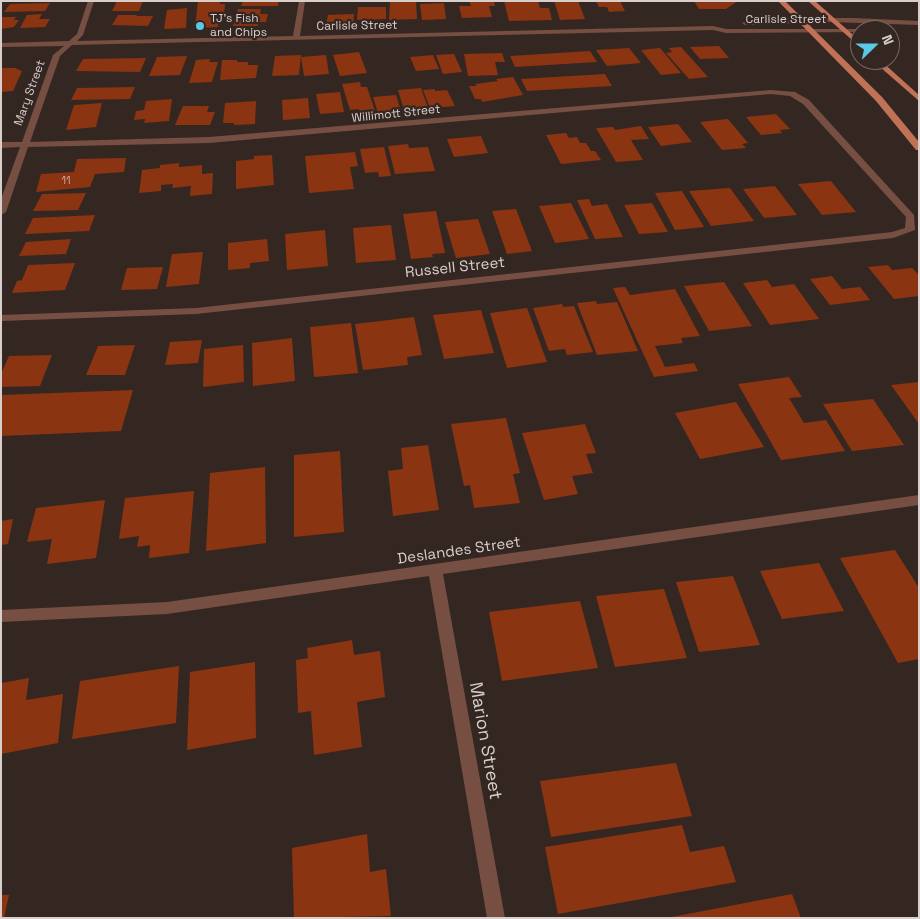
<!DOCTYPE html>
<html>
<head>
<meta charset="utf-8">
<style>
  body { margin:0 }
  #map { position:relative; width:920px; height:919px; overflow:hidden; background:#342722; font-family:"Space Grotesk",sans-serif }
  canvas { display:block }
  .frame { position:absolute; inset:0; border:2px solid #d8cfcc; pointer-events:none }
  .north { position:absolute; left:850px; top:20px; width:50px; height:50px; box-sizing:border-box; background:#342722; border:1px solid #766a66; border-radius:50%; rotate:68deg; font-size:14px; font-weight:700; line-height:20px; text-align:center; color:#d8cfcc }
  .north::after { content:''; display:block; margin:auto; width:18px; height:22px; background:#5bc8e7; clip-path:polygon(50% 0,100% 100%,50% 72%,0 100%) }
</style>
</head>
<body>
<div id="map">
<canvas width="920" height="919"></canvas>
<div class="frame"></div>
<div class="north">N</div>
</div>
<script>
const c = document.querySelector('canvas').getContext('2d');
c.lineJoin = 'round';
function paint(path, color) { c.fillStyle = color; c.fill(path, 'evenodd'); }
function stroke(path, color, width, dash) { c.strokeStyle = color; c.lineWidth = width; c.lineCap = dash ? 'butt' : 'round'; c.setLineDash(dash || []); c.stroke(path); }
function drawText(font, color, halo, rows, align = 'center') {
  c.font = font + ' "Space Grotesk",sans-serif'; c.lineWidth = 4.5; c.setLineDash([]); c.textBaseline = 'middle'; c.strokeStyle = halo; c.fillStyle = color; for (const [text, x, y, turn = 0] of rows) {
    c.save(); c.translate(x, y); c.rotate((+turn || 0) * Math.PI / 180); c.textAlign = isNaN(turn) ? turn : align; if (halo) c.strokeText(text, 0, 0); c.fillText(text, 0, 0); c.restore();
  }
}
paint(new Path2D(`
  M117,1H143L139,11H112Z
  M198,1H220V4H225L224,14H219L218,27L195,28Z
  M243,1H279L278,6H241Z
  M390,1H416L417,19L389,20Z
  M469,1H494L495,6H489L492,17L462,18L459,6H471Z
  M504,1H538L540,8H549L552,20L509,21Z
  M554,1H578L585,19L560,20Z
  M596,1H620L625,11L609,12L607,7H599Z
  M694,1H738L726,9H699Z
  M50,3L45,11L4,12L10,4Z
  M444,3L446,19L422,20L420,4Z
  M358,7H386V19L357,20Z
  M187,8L186,28L164,29L167,10Z
  M238,9H261L260,14H268L266,22H258V26H233Z
  M42,14L39,19H50L45,27L20,28L27,15Z
  M354,14L353,25H326L328,15Z
  M118,15H137L136,16H153L148,26L112,25Z
  M1,17H16L14,20H19L14,27L1,29Z
  M719,46L729,58L700,59L690,47Z
  M681,47L708,77L689,79L666,53L672,52L669,48Z
  M629,48L641,63L607,66L596,50Z
  M660,48L681,73L661,75L641,50Z
  M590,51L597,62L515,67L510,56Z
  M359,52L367,73L340,76L333,55Z
  M502,53L505,62H495L498,75L468,76L464,54Z
  M454,54L462,72L443,74L436,55Z
  M301,55L299,75L272,76L275,56Z
  M326,55L329,74L304,76L301,57Z
  M433,55L439,69L416,71L410,57Z
  M187,56L180,75L149,76L157,57Z
  M146,58L140,72L76,71L83,59Z
  M210,59L209,62H218L212,82L189,83L196,60Z
  M222,60H237V62H248V65H258L256,78L220,80Z
  M1,68H15L22,71L13,91L1,92Z
  M605,74L612,86L527,91L521,79Z
  M513,77L523,95L482,102L481,99H475L469,86H477L475,84L498,81L496,79Z
  M360,82L361,87H367L375,111L360,113L359,109L350,110L342,84Z
  M135,87L130,99L71,100L77,88Z
  M421,88L428,108L404,110L398,90Z
  M435,89V91L447,90L455,106L430,108L423,90Z
  M340,92L344,112L320,114L316,94Z
  M396,95L401,111L378,113L373,97Z
  M308,98L310,118L283,120L282,100Z
  M172,99L169,121L144,123L145,119L134,120L136,111L144,110L146,101Z
  M256,101L255,124L234,125V123H223L225,103Z
  M102,103L96,127L66,130L74,105Z
  M183,106H209L207,112H215L210,125H175Z
  M776,114L790,129L780,130L782,133L761,135L746,117Z
  M728,119L748,143L742,144L746,148L722,150L700,122Z
  M678,124L692,142L661,146L648,127Z
  M641,126L649,139L631,140L643,160L616,162L596,128L613,127L615,130Z
  M566,133L569,138L577,137L580,143H586L591,151H595L601,160L561,164L546,135Z
  M481,136L488,153L454,157L447,139Z
  M408,144L409,148L428,147L435,171L395,174L388,146Z
  M384,147L391,176L379,177L378,172L365,173L360,149Z
  M355,152L358,166L350,167L354,189L309,193L305,156Z
  M272,155L274,185L236,189V161L254,159V156Z
  M126,158L124,172L95,174L90,187L36,192L41,174L74,172L77,159Z
  M179,163V167L202,165V174L213,173L212,194L190,196L191,186L172,188L173,184L161,185V191L139,193L142,170L160,168V165Z
  M831,181L856,212L822,215L798,184Z
  M775,186L797,215L764,218L743,189Z
  M730,188L754,221L711,226L689,191Z
  M682,191L704,227L675,230L655,193Z
  M86,193L78,210L33,211L42,194Z
  M589,199L592,206L607,204L623,237L595,239L577,200Z
  M571,203L589,239L555,243L539,206Z
  M652,203L668,232L639,234L624,205Z
  M516,209L532,251L507,254L492,211Z
  M436,211L445,253L432,254L433,257L411,259L403,214Z
  M95,215L89,231L25,234L33,218Z
  M478,219L490,254L456,258L445,222Z
  M391,225L396,260L356,263L353,228Z
  M325,230L328,266L287,270L285,234Z
  M71,239L66,254L19,256L26,242Z
  M267,239L269,261L250,263V268L228,270V243Z
  M203,252L199,284L166,287L172,254Z
  M75,263L65,290L12,293L17,281L22,280L28,265Z
  M888,265L892,270L912,268L919,275V296L894,299L868,267Z
  M163,267L157,289L121,290L127,268Z
  M832,276L842,289L860,287L870,300L830,305L810,279Z
  M767,280L772,287L794,284L819,319L770,325L743,283Z
  M724,282L752,326L709,331L684,286Z
  M625,287L630,295L675,289L700,336L681,338L683,343L655,346L665,367L694,363L698,371L654,377L613,288Z
  M596,301L597,304L617,302L638,351L597,355L577,303Z
  M562,304L563,307L574,306L593,352L567,355L565,349L549,351L533,308Z
  M527,308L547,362L507,368L490,313Z
  M481,310L494,353L444,359L433,315Z
  M414,317L422,355L407,357L408,365L363,370L355,324Z
  M351,323L358,373L314,377L310,327Z
  M292,338L295,381L253,386L252,343Z
  M202,340L198,363L165,365L170,342Z
  M135,345L125,375H86L98,346Z
  M243,345L244,382L203,387L204,349Z
  M52,355L40,386L1,387V374L9,356Z
  M789,377L802,397L789,398L804,423L826,420L845,451L781,460L738,384Z
  M919,382V424L891,385Z
  M133,390L121,431L1,436V395Z
  M873,399L904,445L852,451L823,404Z
  M736,402L764,447L700,459L675,413Z
  M506,418L520,473L513,474L520,503L474,508L470,485L464,486L451,424Z
  M585,424L596,453L586,454L593,473L572,476L578,494L544,500L522,433Z
  M428,445L439,510L393,516L388,471L403,469L401,448Z
  M340,451L344,532L294,537V455Z
  M265,467L266,543L206,551L210,473Z
  M194,491L189,553L149,558L150,545L137,547L139,536L119,539L125,498Z
  M105,500L96,558L47,564L52,539L27,542L36,508Z
  M13,519L8,544L1,545V521Z
  M895,550L919,588V659L898,663L840,558Z
  M819,563L844,611L782,619L760,571Z
  M733,576L760,645L699,652L676,582Z
  M664,589L687,658L615,667L596,596Z
  M580,601L598,668L502,681L489,612Z
  M352,640L354,655L380,651L385,697L357,702L362,747L314,755L311,711L298,713L296,660L308,658L307,648Z
  M255,662L256,738L187,750L190,672Z
  M179,666L176,723L72,739L80,681Z
  M29,678L26,700L63,694L58,743L1,754V683Z
  M676,763L692,816L551,837L540,781Z
  M682,825L690,852L724,846L736,882L558,914L545,847Z
  M367,834L370,872L386,869L391,916L294,918L292,848Z
  M792,894L801,918H672V917Z
  M1,895H9L4,918H1Z`), '#8b3411');
paint(new Path2D(`
  M88,1H94L83,35L77,41L293,36L299,1H305L300,36L713,26L726,29H862L863,30H860V32L726,33L713,30L72,45L60,56L30,142L209,137L771,90L795,92L809,100L914,215L915,230L893,238L196,314L1,321V315L196,308L892,232L905,228L906,217L803,104L790,96L771,94L209,143L28,147L6,212L1,215V199L20,147L1,148V142H22L53,55L64,46L1,47V43L69,41L77,34Z
  M853,18L919,21V25L832,22L745,25L742,23C751,17 836,18 853,18Z
  M919,495V505L443,574L505,918H487L429,576L167,614L1,622V610L167,602Z`), '#764f42');
paint(new Path2D(`
  M778,1H785L882,97L919,142V150H916L876,101Z
  M808,1H815L860,41V47Z
  M872,60H880L919,95V101Z`), '#c07156');
for (const [x, y, r, color] of [
  [200,26,5,"#5bc8e7"]
]) { const dot = new Path2D(); dot.arc(x, y, r, 0, 2 * Math.PI); c.fillStyle = color; c.fill(dot); stroke(dot, '#342722', 2); }
drawText('11px', '#c5a89d', null, [
  ["11",66,181]
]);
drawText('12px', '#d8cfcc', '#342722', [
  ["TJ's Fish",210,19],
  ["and Chips",210,33]
], 'left');
drawText('12px', '#d8cfcc', '#342722', [
  ["Carlisle Street",786,20],
  ["Carlisle Street",357,26,-1],
  ["Mary Street",30,93,-70],
  ["Willimott Street",396,114,-6]
]);
drawText('15px', '#d8cfcc', '#342722', [
  ["Russell Street",455,268,-6],
  ["Deslandes Street",459,551,-8]
]);
drawText('18px', '#d8cfcc', '#342722', [
  ["Marion Street",485,741,80]
]);
</script>
</body>
</html>
